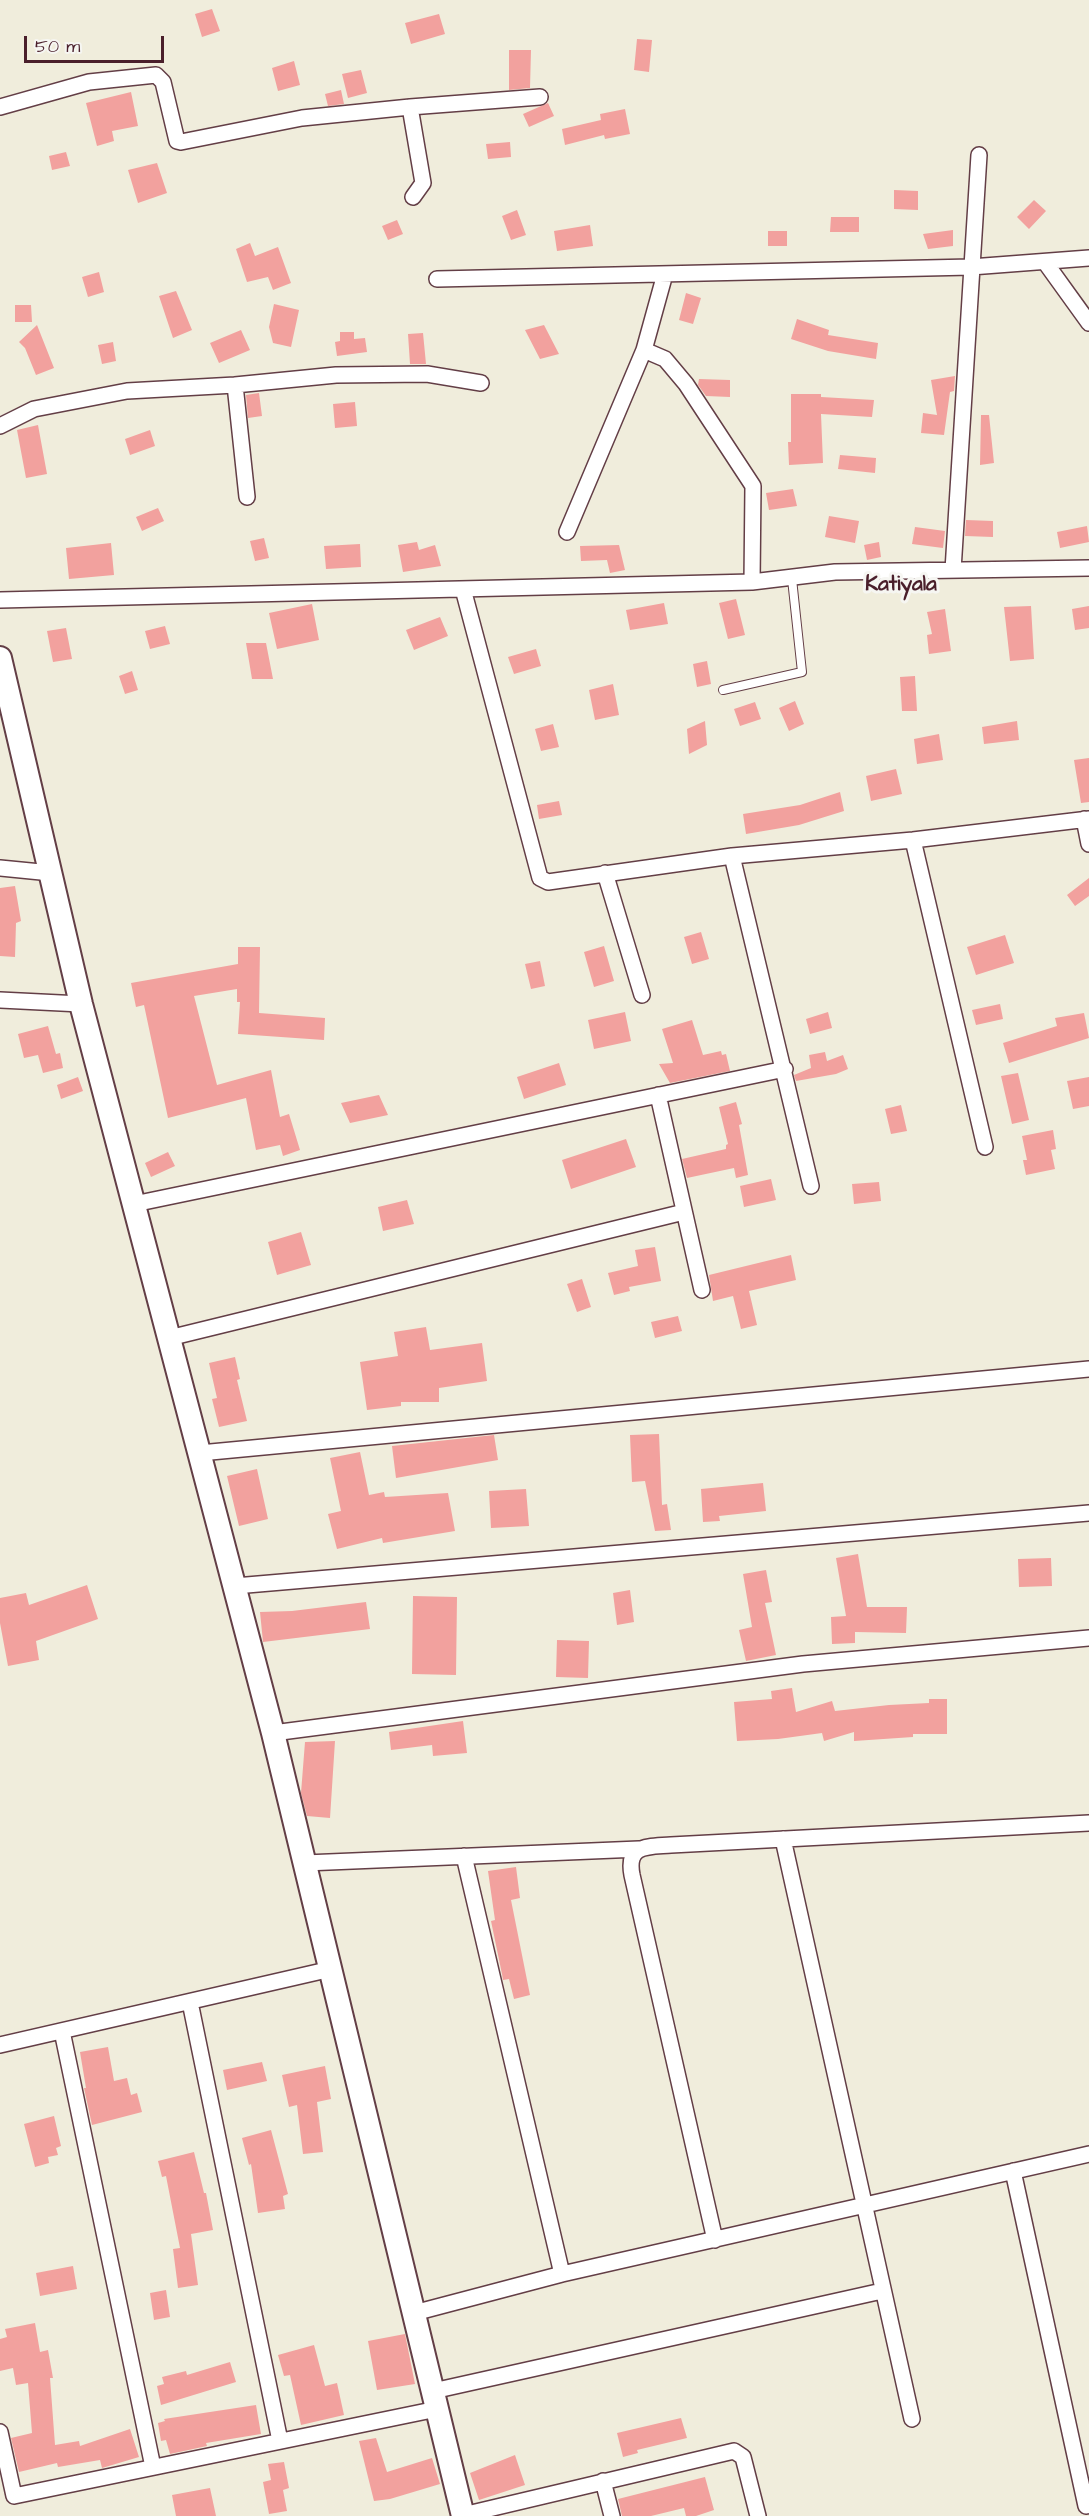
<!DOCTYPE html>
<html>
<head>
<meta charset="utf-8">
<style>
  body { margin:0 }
  #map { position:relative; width:1089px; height:2516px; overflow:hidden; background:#f0eddc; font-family:"Architects Daughter",sans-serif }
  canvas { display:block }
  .scale { position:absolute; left:24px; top:36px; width:140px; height:27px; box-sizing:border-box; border:3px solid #4a1f2b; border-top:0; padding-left:8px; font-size:18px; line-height:21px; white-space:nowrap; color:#4a1f2b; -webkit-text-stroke:4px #f6f6f2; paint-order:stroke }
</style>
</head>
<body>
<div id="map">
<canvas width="1089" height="2516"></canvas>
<div class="scale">50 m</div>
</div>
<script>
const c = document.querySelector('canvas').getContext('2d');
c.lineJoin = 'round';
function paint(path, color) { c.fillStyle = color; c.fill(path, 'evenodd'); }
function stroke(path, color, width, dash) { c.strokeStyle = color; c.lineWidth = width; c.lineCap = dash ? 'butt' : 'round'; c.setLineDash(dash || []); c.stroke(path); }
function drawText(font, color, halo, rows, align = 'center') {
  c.font = font + ' "Architects Daughter",sans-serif'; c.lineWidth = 6; c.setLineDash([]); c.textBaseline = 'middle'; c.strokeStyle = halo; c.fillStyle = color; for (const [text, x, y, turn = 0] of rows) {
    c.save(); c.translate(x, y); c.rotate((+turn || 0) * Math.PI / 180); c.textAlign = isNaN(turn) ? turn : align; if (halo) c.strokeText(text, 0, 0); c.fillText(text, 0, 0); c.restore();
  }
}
paint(new Path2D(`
  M212,9L220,31L202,37L195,14Z
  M439,14L445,34L411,44L405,23Z
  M637,39L652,40L649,72L634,70Z
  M509,50H531L530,88L509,90Z
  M294,61L300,85L278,91L272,68Z
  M361,70L367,93L348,98L342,74Z
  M341,90L344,104L328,106L325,94Z
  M131,92L138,126L112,131L114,141L97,146L86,103Z
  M548,103L554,116L529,127L523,114Z
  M625,109L630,134L605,139L604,135L565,145L562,129L601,120L600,114Z
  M510,142L511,157L488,159L486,144Z
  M66,152L70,166L52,170L49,156Z
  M157,163L167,193L138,203L128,170Z
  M894,190L918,191V210L894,209Z
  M1034,200L1046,211L1029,229L1017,217Z
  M517,210L526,235L511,240L502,216Z
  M831,217H859V232H830Z
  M397,220L403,234L388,240L382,226Z
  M590,225L593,246L557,251L554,231Z
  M953,230V246L928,249L923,234Z
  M768,231H787V246H768Z
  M250,243L255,256L278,247L291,283L273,290L268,277L247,282L236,249Z
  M99,272L104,292L88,297L82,277Z
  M176,291L192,330L173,338L159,296Z
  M686,293L701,298L693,324L679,320Z
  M274,304L299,310L291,347L273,343L269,327Z
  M15,305H31L32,322H15Z
  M797,319L829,330L828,335L878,343L876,359L828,351L791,339Z
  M37,325L54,368L36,375L25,348L19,342Z
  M544,325L559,354L540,359L525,330Z
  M241,330L250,350L219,363L210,343Z
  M340,332H354V339L365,338L367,352L337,356L335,342L340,341Z
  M423,333L426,364H410L408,334Z
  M113,342L116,361L102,364L98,345Z
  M955,376L954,391L950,392L944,435L921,433L923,413L937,415L931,380Z
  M699,379L730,380V397L706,396L698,385Z
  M259,393L262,416L248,418L246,395Z
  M791,394H821V397L874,400L872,417L821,414L823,463L789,465L788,442H791Z
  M355,402L357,426L335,428L333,404Z
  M981,415H989L994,463L980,465Z
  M38,425L47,474L26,478L17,430Z
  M150,430L155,446L130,455L125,439Z
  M840,455L876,458L875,473L838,469Z
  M793,489L797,506L769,510L766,493Z
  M158,508L164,521L142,531L136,517Z
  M829,516L859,521L855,543L825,537Z
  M966,520L993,521V537L965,536Z
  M1087,526L1089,542L1060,548L1057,532Z
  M915,527L945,531L943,548L912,544Z
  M264,538L269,558L255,561L250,541Z
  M417,542L419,550L435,545L441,566L403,572L398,545Z
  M879,542L881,557L867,560L864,545Z
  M111,543L114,575L69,579L66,548Z
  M360,544L361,567L326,569L324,546Z
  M619,545L625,570L610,573L607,560L581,561L580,546Z
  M736,599L745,635L728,639L719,603Z
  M664,603L668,624L630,630L626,610Z
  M312,604L319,640L277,649L269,613Z
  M1031,606L1034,659L1010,661L1004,607Z
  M1089,606V628L1075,630L1072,609Z
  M945,609L951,651L929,654L927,635L932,634L927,612Z
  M440,617L448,636L414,650L406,630Z
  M165,626L170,644L150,649L145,631Z
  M66,628L72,659L53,662L47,631Z
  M246,643H266L273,679H252Z
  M536,649L541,666L514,674L508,657Z
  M707,661L711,684L697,687L693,664Z
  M132,671L138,690L125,694L119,676Z
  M915,676L917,711H902L900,677Z
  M613,684L619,715L595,720L589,690Z
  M795,701L804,724L789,731L779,708Z
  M755,702L761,719L740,726L734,709Z
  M705,721L707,745L689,754L687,729Z
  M1017,721L1019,740L984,744L982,727Z
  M553,724L559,747L541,751L535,729Z
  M939,734L943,760L917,764L914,739Z
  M1089,758V802L1081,803L1074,760Z
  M896,769L902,794L871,801L866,776Z
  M840,792L844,811L799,825L746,834L743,814L800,805Z
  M559,801L562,815L539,819L537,805Z
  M1089,878V896L1075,906L1067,895Z
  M15,886L21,921L16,923L15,957L0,956V888Z
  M701,932L709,959L692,964L684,937Z
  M1005,935L1014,963L976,975L967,947Z
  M604,946L614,981L594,987L584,952Z
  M238,947H260L259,1013L325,1018L324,1040L238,1034L240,1002H237V989L194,996L217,1085L271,1070L280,1117L289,1114L300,1150L283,1156L280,1145L256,1150L246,1098L168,1118L144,1005L136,1007L131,983L238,964Z
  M540,961L545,986L531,989L525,964Z
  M1000,1004L1003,1019L976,1025L972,1010Z
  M625,1012L631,1041L594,1049L588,1020Z
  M828,1012L832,1028L810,1034L806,1019Z
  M1084,1013L1089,1038L1009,1063L1003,1043L1057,1026L1055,1018Z
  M692,1020L703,1055L721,1051L722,1055L726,1054L730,1071L670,1083L659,1064L673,1063L662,1029Z
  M48,1026L56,1054L60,1053L63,1068L43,1073L38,1055L24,1058L18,1034Z
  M825,1052L827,1061L843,1055L848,1069L836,1074L796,1081L794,1075L811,1068L809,1055Z
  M559,1063L566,1085L524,1099L517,1077Z
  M1018,1073L1029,1120L1012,1124L1001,1076Z
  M78,1077L83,1091L61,1099L57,1085Z
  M1089,1077V1106L1073,1109L1067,1081Z
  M379,1095L388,1115L350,1123L341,1103Z
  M736,1102L742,1124L739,1125L748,1175L736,1178L734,1168L687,1178L682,1159L726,1149V1145L728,1144L719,1107Z
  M901,1105L907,1131L891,1134L885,1109Z
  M1053,1130L1056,1149L1051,1150L1055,1169L1026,1175L1023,1160H1027L1022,1136Z
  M626,1139L636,1167L571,1189L562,1160Z
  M168,1152L175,1166L151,1177L145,1163Z
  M771,1179L776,1200L744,1207L740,1186Z
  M879,1182L881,1201L854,1204L852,1184Z
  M407,1200L414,1224L383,1231L378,1207Z
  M301,1232L311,1265L277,1275L268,1242Z
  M655,1247L661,1281L629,1287L630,1291L614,1295L608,1273L638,1266L635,1250Z
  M791,1255L796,1280L749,1291L757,1325L741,1329L733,1296L713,1301L709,1275Z
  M582,1279L591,1307L577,1312L567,1284Z
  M678,1316L682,1331L655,1338L651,1322Z
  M426,1327L430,1350L482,1343L487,1381L439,1388V1402H401V1406L367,1410L360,1362L398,1356L394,1332Z
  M235,1357L240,1379L237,1380L247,1421L219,1427L212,1399L217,1398L209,1363Z
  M659,1434L662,1505L667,1504L671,1530L655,1531L645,1481L632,1482L630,1435Z
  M494,1435L498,1460L396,1478L392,1446Z
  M360,1452L369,1495L384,1492L385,1497L448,1493L455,1531L383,1543L382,1538L337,1549L328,1514L341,1511L330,1458Z
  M257,1469L268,1519L239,1526L227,1476Z
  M763,1483L766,1511L719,1516L720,1521L703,1522L701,1489Z
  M526,1489L529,1526L491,1528L489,1491Z
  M858,1554L867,1607H907L906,1633L855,1632V1643L832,1644L831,1617L846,1616L836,1558Z
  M1051,1558L1052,1586L1019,1587L1018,1559Z
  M766,1570L772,1602L765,1603L776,1655L746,1661L739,1630L752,1627L743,1574Z
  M87,1585L98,1619L36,1641L39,1660L8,1666L0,1623V1598L26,1593L29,1605Z
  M630,1590L634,1622L617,1625L613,1593Z
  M413,1596L457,1597L456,1675L412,1674Z
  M366,1602L370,1629L263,1642L260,1612L292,1611Z
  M557,1640L589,1641L588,1678L556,1677Z
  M792,1688L796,1712L832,1701L835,1711L889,1705L929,1703V1699H947V1734H913V1737L854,1741V1732L824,1741L822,1733L778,1739L737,1741L734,1702L772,1699L771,1691Z
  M463,1721L467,1753L433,1756L432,1745L391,1750L389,1732Z
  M335,1741L330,1818L307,1816L301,1793L305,1742Z
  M516,1867L520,1898L511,1900L530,1995L514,1999L509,1979L503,1980L502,1974L491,1921L495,1920L488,1871Z
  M108,2047L114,2081L127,2078L131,2095L137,2093L142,2112L92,2125L84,2088H86L80,2052Z
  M262,2062L267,2081L227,2090L223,2070Z
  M325,2066L331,2099L317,2102L323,2152L303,2154L297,2105L289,2107L282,2075Z
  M54,2116L61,2146L56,2148L58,2155L48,2157L49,2163L35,2167L24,2124Z
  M271,2130L288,2194L283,2196L285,2209L258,2213L251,2164L249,2165L242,2138Z
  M194,2152L204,2193H206L213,2230L191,2234L198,2285L178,2288L173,2249L180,2248L166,2176L162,2177L158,2161Z
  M73,2266L77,2289L40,2296L36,2273Z
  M166,2290L170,2317L154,2320L150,2293Z
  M35,2323L40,2352L48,2350L53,2378H50L55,2445L79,2441L80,2446L130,2429L139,2457L102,2468L100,2460L58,2467L57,2463L19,2472L11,2438L32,2433L28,2383L16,2385L13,2368L0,2371V2339L7,2337L5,2329Z
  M405,2334L415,2384L377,2390L368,2341Z
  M314,2345L325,2386L337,2383L344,2415L301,2425L290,2375L284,2376L278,2355Z
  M230,2362L236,2382L161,2405L157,2386L164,2384L162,2377L186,2371L187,2375Z
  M256,2405L261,2434L206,2443L207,2446L170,2454L166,2440L161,2441L158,2423L165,2421L164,2419Z
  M681,2418L687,2438L637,2450L638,2453L623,2457L617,2433Z
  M376,2438L387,2472L432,2458L440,2484L390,2499L374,2501L359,2441Z
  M515,2455L525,2485L479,2500L470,2473Z
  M284,2462L289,2488L283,2490L287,2511L269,2514L263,2482L271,2480L268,2464Z
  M705,2477L714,2510L696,2516H686L684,2508L651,2516H622L618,2499Z
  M210,2488L216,2516H176L172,2495Z`), '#f2a19e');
const lane = new Path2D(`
  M723,690L802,672L792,579`);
const street = new Path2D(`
  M0,107L89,82L156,75L163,82L177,141L181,142L302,118L410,107L540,97
  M410,107L423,183L413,197
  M1045,262L1089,323
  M665,274L644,350L665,359L686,384L753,486L752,582
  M437,279L971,267L1089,258
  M235,385L247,497
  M0,426L34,409L127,391L235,385L336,375L427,374L481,383
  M567,532L644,350
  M953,570L979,155
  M463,589L540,878L548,882L732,856L913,840L1089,819
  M0,600L752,582L835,572L1089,568
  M1084,819L1089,844
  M913,840L985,1147
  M732,856L811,1186
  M0,868L51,873
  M605,873L642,995
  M0,1000L81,1004
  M658,1095L702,1290
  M134,1204L785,1069
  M169,1338L684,1212
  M200,1453L1089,1369
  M235,1586L1089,1513
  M273,1733L803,1664L1089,1638
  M783,1839L912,2419
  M464,1856L562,2274
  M305,1863L639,1849
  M190,2002L280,2441
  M62,2031L153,2467
  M0,2045L331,1969
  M1013,2171L1086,2506
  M715,2240L632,1875C626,1844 648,1847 671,1845L1089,1823
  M414,2313L562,2274L1089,2154
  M433,2391L882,2291
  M0,2432L14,2496L437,2409
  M603,2481L612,2516
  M463,2515L734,2451L743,2457L758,2516`);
const secondary = new Path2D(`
  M0,658L81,1004L273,1733L463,2516`);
stroke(lane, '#633e46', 10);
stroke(street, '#633e46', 18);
stroke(secondary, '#633e46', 26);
stroke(lane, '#fff', 8);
stroke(street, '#fff', 15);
stroke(secondary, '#fff', 22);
drawText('bold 21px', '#4a1f2b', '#f6f6f2', [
  ["Katiyala",901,586]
]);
</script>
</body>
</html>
